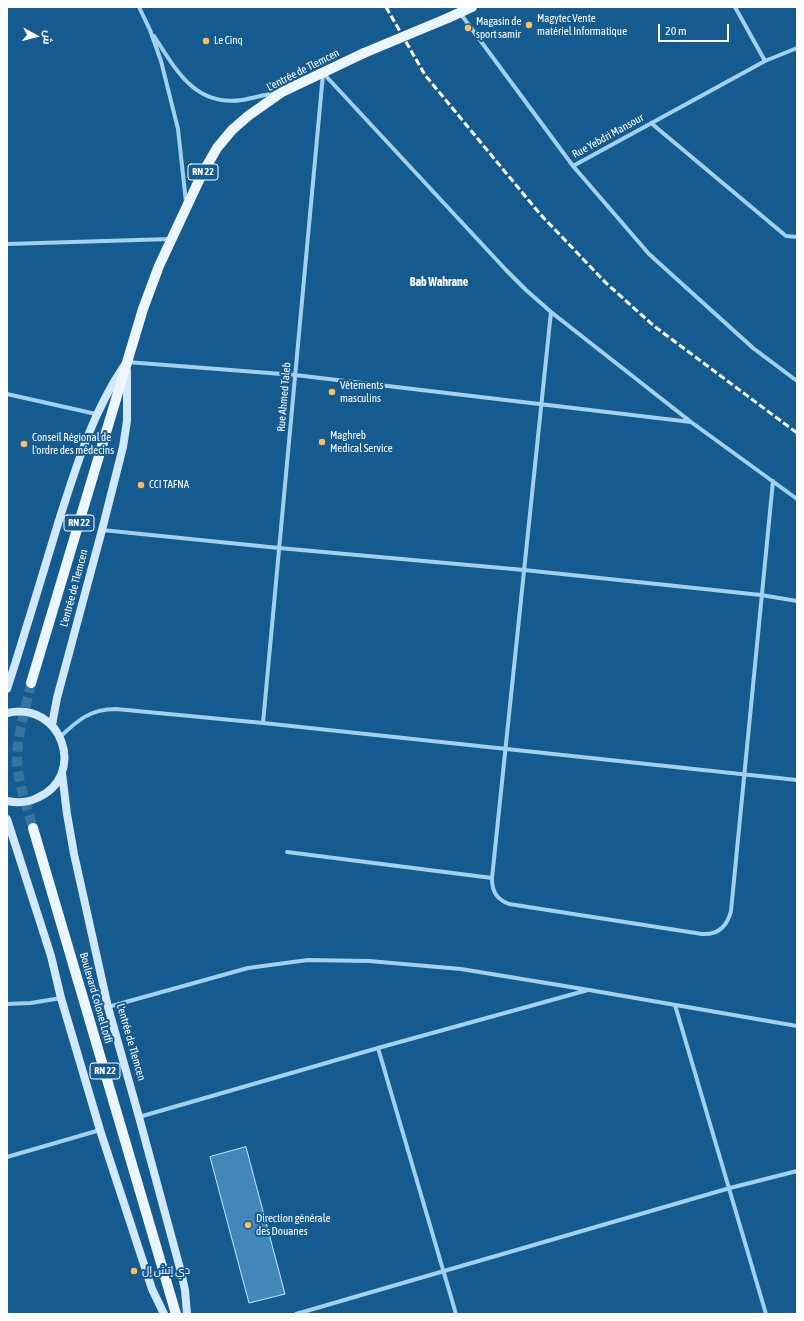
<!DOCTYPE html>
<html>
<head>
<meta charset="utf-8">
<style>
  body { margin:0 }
  #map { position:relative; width:804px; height:1321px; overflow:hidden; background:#165b8f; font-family:"Asap Condensed",Cairo,sans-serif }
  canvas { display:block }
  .frame { position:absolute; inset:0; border:8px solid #fff; pointer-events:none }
  .north { position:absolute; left:16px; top:16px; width:40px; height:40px; -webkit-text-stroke:3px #165b8f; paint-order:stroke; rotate:97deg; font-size:11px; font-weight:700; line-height:16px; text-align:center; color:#fff }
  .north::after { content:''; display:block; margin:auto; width:14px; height:18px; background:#fff; clip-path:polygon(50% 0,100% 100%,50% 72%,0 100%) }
  .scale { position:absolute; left:658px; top:24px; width:71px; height:18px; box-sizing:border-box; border:2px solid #fff; border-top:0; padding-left:5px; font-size:12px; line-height:14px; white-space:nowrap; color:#fff; -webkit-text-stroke:3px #165b8f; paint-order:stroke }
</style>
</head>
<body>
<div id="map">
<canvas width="804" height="1321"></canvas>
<div class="frame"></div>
<div class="north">ش</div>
<div class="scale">20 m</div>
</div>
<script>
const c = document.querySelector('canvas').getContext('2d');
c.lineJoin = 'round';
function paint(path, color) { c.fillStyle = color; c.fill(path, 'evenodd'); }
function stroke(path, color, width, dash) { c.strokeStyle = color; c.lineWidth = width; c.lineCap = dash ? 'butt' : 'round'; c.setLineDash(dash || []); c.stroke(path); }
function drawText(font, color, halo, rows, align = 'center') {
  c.font = font + ' "Asap Condensed",Cairo,sans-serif'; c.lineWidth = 4; c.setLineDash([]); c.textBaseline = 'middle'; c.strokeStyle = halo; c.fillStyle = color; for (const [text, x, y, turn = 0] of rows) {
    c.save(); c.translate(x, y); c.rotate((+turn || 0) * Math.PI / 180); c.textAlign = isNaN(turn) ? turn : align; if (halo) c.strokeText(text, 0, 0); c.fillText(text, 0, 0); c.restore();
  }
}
const building = new Path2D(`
  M246,1147L285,1294L249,1303L210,1157Z`);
paint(building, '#4387b9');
stroke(building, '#c9e7fb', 1);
stroke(new Path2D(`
  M31,683C26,708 17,734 17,759C18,783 26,805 33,828`), '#3974a0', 10, [10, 5]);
stroke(new Path2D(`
  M139,7L150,30L161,61L178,129L186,202
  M460,13L573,166L649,254L753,348L797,381
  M154,36C176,70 195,107 242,100C253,98 264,95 275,93
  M765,61L797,48
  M323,73L506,270L526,290L551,312L691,422L797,499
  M651,123L786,236L797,237
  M573,166L765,61L735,7
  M7,244L170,239
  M551,312L492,878C492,891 496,899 509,904L702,934C718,935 727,927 731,911L773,481
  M127,362L295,375L691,422
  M7,394L96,414
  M102,530L279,548L524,570L761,595L797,601
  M263,723L323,74
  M60,737C78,720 90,709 116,709L263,723L797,780
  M287,852L492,878
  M7,1004L31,1003L61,998
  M675,1005L766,1314
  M108,1007L248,968L308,960L369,961L461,969L589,990L797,1026
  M378,1048L456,1314
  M139,1117L378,1048L588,990
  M7,1157L100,1130
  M296,1314L730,1188L797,1171`), '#a2d0f0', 4);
stroke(new Path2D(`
  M7,689C26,631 43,572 61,514C78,461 93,412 124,366
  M7,713C62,700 88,776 37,798C27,803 17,803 7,801
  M52,725L57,698L102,530L123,447L127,421V371
  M62,773L67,814L74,854L108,1007L139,1117L181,1272L185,1290L187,1314
  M7,819L51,956L61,998L100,1130L152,1289L164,1314`), '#d0e8fb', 8);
stroke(new Path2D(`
  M448,18L472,7
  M31,683L143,309L159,266L202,174L217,148L232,130L248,116L282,92L364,53
  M33,828L176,1314`), '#ebf6ff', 10);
stroke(new Path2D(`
  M386,7L425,75L540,214L606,283L654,326L797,433`), '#fff', 3, [7, 3]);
stroke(new Path2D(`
  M364,53L448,18`), '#ebf6ff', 10);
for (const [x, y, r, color] of [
  [529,25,4,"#ffbc61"],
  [468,28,4,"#ffbc61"],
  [206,41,4,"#ffbc61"],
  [332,392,4,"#ffbc61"],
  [322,442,4,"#ffbc61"],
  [24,444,4,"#ffbc61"],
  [141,485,4,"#ffbc61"],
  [248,1225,4,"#ffbc61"],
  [134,1271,4,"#ffbc61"]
]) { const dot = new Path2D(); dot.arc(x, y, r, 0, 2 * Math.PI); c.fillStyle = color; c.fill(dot); stroke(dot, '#165b8f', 1.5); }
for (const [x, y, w] of [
  [203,172,30],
  [79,523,30],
  [105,1071,30]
]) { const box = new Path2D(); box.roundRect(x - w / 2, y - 8, w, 16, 3); c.fillStyle = '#165b8f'; c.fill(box); stroke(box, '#fff', 1); }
drawText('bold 10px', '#fff', null, [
  ["RN 22",203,172],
  ["RN 22",79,523],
  ["RN 22",105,1071]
]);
drawText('11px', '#fff', '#165b8f', [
  ["Magytec Vente",537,19],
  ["matériel Informatique",537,32],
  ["Magasin de",476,22],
  ["sport samir",476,35],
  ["Le Cinq",214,41],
  ["Vêtements",340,386],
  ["masculins",340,399],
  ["Maghreb",330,436],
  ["Medical Service",330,449],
  ["Conseil Régional de",32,438],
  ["l'ordre des médecins",32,451],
  ["CCI TAFNA",149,485],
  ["Direction générale",256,1219],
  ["des Douanes",256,1232],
  ["دي إتش إل",142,1271]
], 'left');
drawText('11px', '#fff', '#165b8f', [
  ["L'entrée de Tlemcen",303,70,-27],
  ["Rue Yebdri Mansour",608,136,-29],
  ["Rue Ahmed Taleb",284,397,-85],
  ["L'entrée de Tlemcen",74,588,-75],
  ["Boulevard Colonel Lotfi",96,998,74],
  ["L'entrée de Tlemcen",131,1042,74]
]);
drawText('bold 12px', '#fff', '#165b8f', [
  ["Bab Wahrane",439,282]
]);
</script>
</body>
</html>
